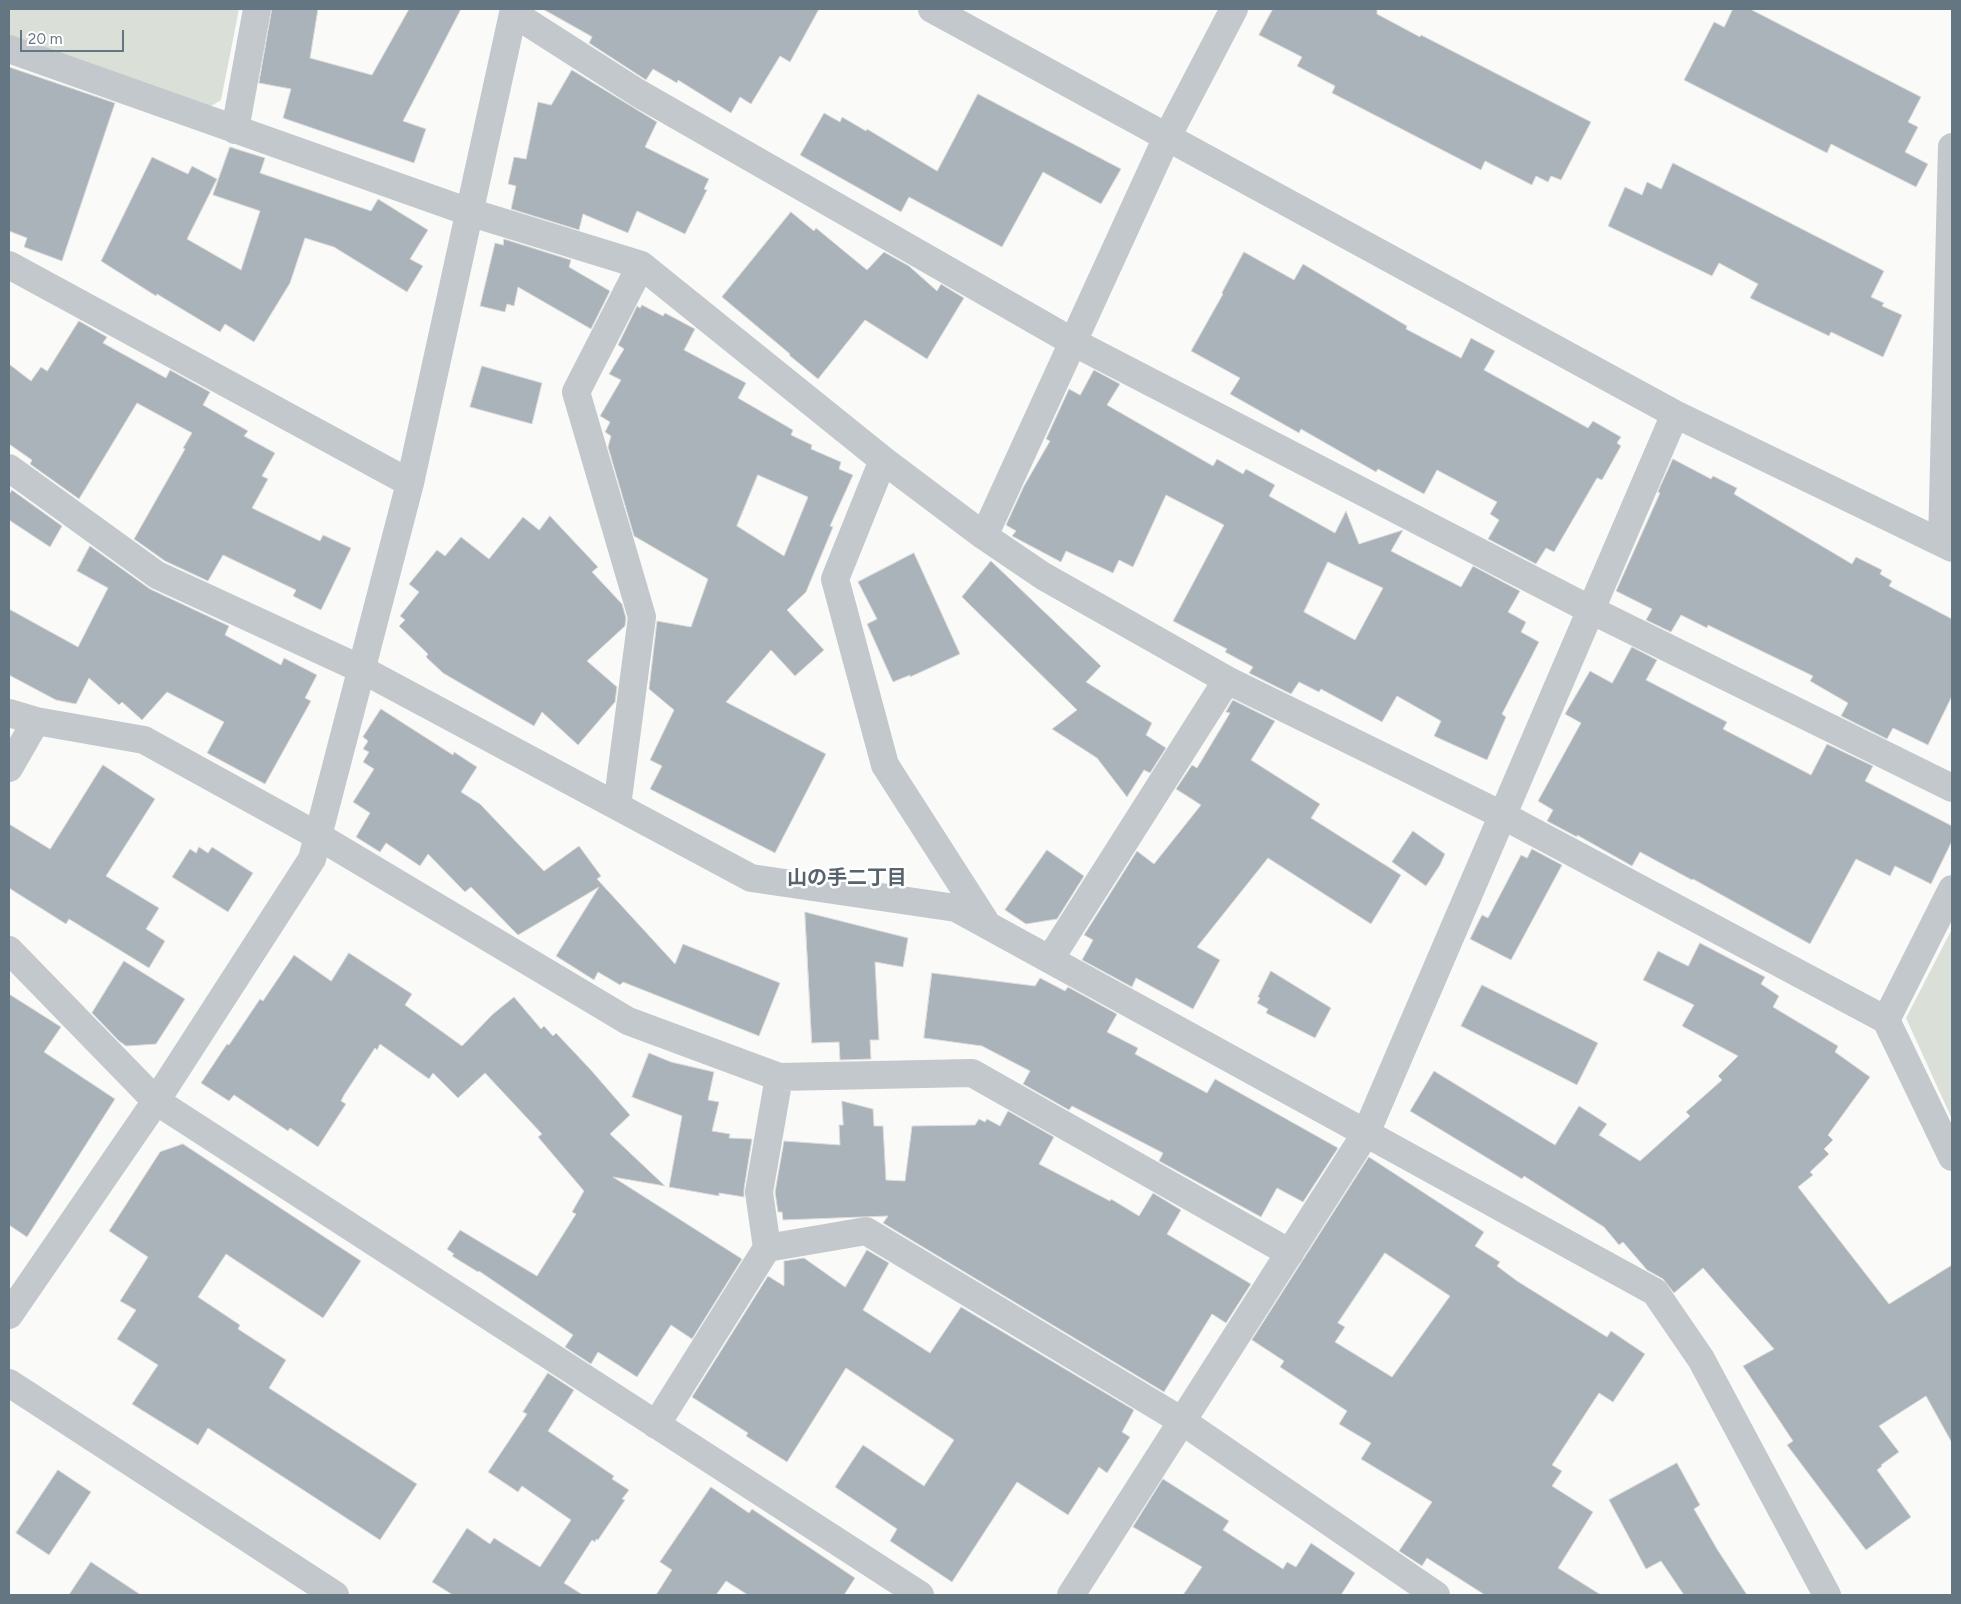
<!DOCTYPE html>
<html>
<head>
<meta charset="utf-8">
<style>
  body { margin:0 }
  #map { position:relative; width:1961px; height:1604px; overflow:hidden; background:#fafaf8; font-family:Figtree,sans-serif }
  canvas { display:block }
  .frame { position:absolute; inset:0; border:10px solid #657683; pointer-events:none }
  .scale { position:absolute; left:20px; top:30px; width:104px; height:22px; box-sizing:border-box; border:2px solid #657683; border-top:0; padding-left:6px; font-size:15px; line-height:18px; white-space:nowrap; color:#657683; -webkit-text-stroke:4px #fff; paint-order:stroke }
</style>
</head>
<body>
<div id="map">
<canvas width="1961" height="1604"></canvas>
<div class="frame"></div>
<div class="scale">20 m</div>
</div>
<script>
const c = document.querySelector('canvas').getContext('2d');
c.lineJoin = 'round';
function paint(path, color) { c.fillStyle = color; c.fill(path, 'evenodd'); }
function stroke(path, color, width, dash) { c.strokeStyle = color; c.lineWidth = width; c.lineCap = dash ? 'butt' : 'round'; c.setLineDash(dash || []); c.stroke(path); }
function drawText(font, color, halo, rows, align = 'center') {
  c.font = font + ' Figtree,"Noto Sans JP",sans-serif'; c.lineWidth = 5; c.setLineDash([]); c.textBaseline = 'middle'; c.strokeStyle = halo; c.fillStyle = color; for (const [text, x, y, turn = 0] of rows) {
    c.save(); c.translate(x, y); c.rotate((+turn || 0) * Math.PI / 180); c.textAlign = isNaN(turn) ? turn : align; if (halo) c.strokeText(text, 0, 0); c.fillText(text, 0, 0); c.restore();
  }
}
paint(new Path2D(`
  M9,9H239L221,100L208,108L9,37Z
  M1952,929V1119L1906,1018Z`), '#dadfd7');
const building = new Path2D(`
  M272,9H318L310,58L372,75L409,9H461L403,121L426,129L414,163L283,118L291,89L259,83Z
  M543,9H819L790,62L780,56L751,104L740,97L731,113L678,80L677,83L653,69L646,80L589,43L592,37Z
  M1273,9H1377V14L1420,37L1421,35L1591,122L1561,180L1551,176L1548,182L1536,176L1532,185L1485,161L1481,170L1332,93L1335,86L1297,66L1302,57L1259,35Z
  M1733,9H1750L1921,97L1908,122L1918,127L1905,152L1928,164L1916,187L1831,144L1827,153L1684,80L1714,22L1724,27Z
  M9,67L115,103L62,261L24,247L27,238L9,231Z
  M572,70L657,122L645,147L709,179L704,189L707,190L685,234L637,211L628,233L583,214L579,230L511,209L516,186L508,184L514,157L526,159L538,102L551,105Z
  M978,94L1121,169L1101,204L1043,172L1002,247L909,197L901,212L800,155L824,113L840,122L842,117L866,131L867,129L937,171Z
  M230,147L265,158L260,173L371,211L378,199L428,230L410,259L423,266L407,292L334,247L305,238L290,283L254,342L225,324L220,332L157,294L156,296L101,261L152,157L188,174L192,166L217,179L187,239L241,270L260,211L213,195Z
  M1673,163L1884,271L1871,297L1884,303L1882,306L1902,315L1883,357L1831,332L1829,336L1750,298L1758,284L1719,263L1712,276L1608,226L1625,187L1642,195L1647,182L1661,189Z
  M791,212L814,231L816,228L867,270L884,252L909,266L937,291L941,284L964,298L927,359L865,320L818,379L789,355L790,354L722,297Z
  M504,239L571,260L569,267L610,291L591,329L518,287L514,306L507,304L505,312L480,306L495,243L503,245Z
  M1244,252L1294,280L1303,264L1407,326L1406,329L1461,358L1471,338L1495,351L1484,370L1588,428L1593,421L1621,437L1617,443L1621,446L1602,480L1597,478L1554,552L1546,548L1536,564L1488,539L1499,520L1490,514L1497,502L1437,470L1424,494L1378,469L1376,472L1301,429L1299,433L1230,394L1240,378L1191,351L1223,294L1222,293Z
  M642,305L663,316L665,313L695,329L684,350L746,383L738,398L793,430L791,435L812,445L811,449L841,462L839,469L853,475L830,526L833,527L806,592L787,610L824,650L795,676L771,650L726,702L826,754L775,853L650,789L662,766L650,760L674,710L649,689L657,621L691,627L708,579L634,536L608,447L611,436L605,432L610,422L600,416L621,380L609,374L624,349L618,345L637,306L640,308ZM758,475L808,497L784,556L737,526Z
  M79,321L107,337L103,343L166,378L170,370L210,392L203,405L248,431L244,436L275,453L262,476L268,479L252,508L320,541L323,535L351,548L321,610L293,596L296,590L223,555L208,581L165,561L134,539L185,449L183,448L192,433L137,403L79,499L30,464L32,460L9,444V364L31,381L41,367L47,371Z
  M482,366L542,383L532,424L470,407Z
  M1094,370L1120,384L1107,405L1213,466L1217,459L1243,474L1246,469L1275,485L1269,496L1335,533L1346,511L1359,544L1403,530L1391,551L1461,587L1473,566L1520,591L1508,612L1526,622L1521,632L1539,642L1502,714L1506,717L1487,760L1434,736L1441,721L1397,696L1382,722L1321,689L1319,692L1299,682L1291,694L1249,673L1253,667L1225,652L1227,649L1173,621L1224,525L1166,495L1133,567L1119,560L1113,573L1066,551L1061,562L1012,536L1016,531L1006,525L1024,486L1050,441L1046,439L1069,389L1080,395ZM1328,562L1383,588L1355,640L1304,612Z
  M1673,459L1711,479L1713,476L1737,488L1734,494L1852,564L1856,557L1882,570L1880,574L1892,581L1889,586L1952,619V696L1928,745L1893,728L1887,739L1841,716L1848,703L1810,681L1813,676L1708,625L1707,628L1681,615L1671,632L1646,620L1652,609L1616,591L1660,493L1658,492Z
  M12,490L62,526L50,547L9,520V495Z
  M550,516L598,567L592,572L622,604L626,618L625,626L587,661L617,687L615,702L578,745L542,712L534,726L443,673L426,657L428,654L399,626L405,620L400,616L419,592L409,584L437,550L445,556L461,537L489,559L523,517L539,530Z
  M90,546L150,589L229,626L225,635L281,665L284,658L317,675L305,698L311,701L265,784L207,753L224,722L167,692L142,720L122,702L119,705L89,678L76,704L56,700L9,675V609L78,647L108,588L77,571Z
  M914,553L960,654L910,677V675L893,682L867,624L877,619L858,582Z
  M991,561L1101,666L1086,682L1152,723L1146,735L1166,748L1150,773L1144,770L1127,797L1097,758L1052,729L1077,710L962,597Z
  M1632,647L1657,660L1646,680L1727,722L1723,729L1811,775L1827,744L1873,766L1865,781L1952,826V841L1931,884L1895,866L1890,876L1856,859L1810,944L1693,879L1692,880L1640,852L1632,866L1577,835V837L1547,821L1553,810L1538,801L1581,723L1565,714L1590,671L1612,683Z
  M1233,700L1275,721L1251,760L1320,804L1311,818L1401,875L1371,924L1268,858L1197,947L1220,960L1193,1009L1136,978L1132,987L1082,960L1093,940L1084,935L1137,851L1154,864L1201,805L1176,789L1192,765L1197,768L1230,713L1226,712Z
  M381,709L453,755L454,752L477,767L461,792L480,804L544,871L579,846L601,876L597,879L675,964L683,944L780,983L759,1036L623,982L620,985L598,972L594,980L556,956L599,887L518,935L471,887L465,892L428,854L420,866L386,843L380,852L356,837L370,813L353,802L374,769L363,762L369,752L363,749L368,741L363,737Z
  M103,765L155,799L106,876L159,908L146,929L165,941L149,968L69,919L66,924L9,888V824L50,849Z
  M1413,831L1445,854L1440,865L1426,886L1392,862Z
  M199,847L208,853L212,847L253,873L228,912L172,877L190,849L196,853Z
  M1532,849L1562,865L1511,960L1470,939L1482,915L1488,918L1521,855L1527,858Z
  M1047,850L1084,876L1057,919L1026,924L1005,910Z
  M805,912L908,938L903,967L875,962L879,1040H870L871,1059L840,1060L839,1042L812,1043Z
  M1700,943L1765,977L1761,984L1779,996L1773,1007L1838,1046L1835,1052L1870,1077L1828,1135L1833,1140L1824,1149L1829,1154L1810,1172L1813,1175L1798,1187L1889,1304L1952,1265V1443L1926,1396L1879,1426L1899,1452L1881,1465L1882,1466L1877,1470L1911,1517L1866,1550L1787,1445L1793,1441L1743,1366L1774,1349L1703,1268L1674,1293L1663,1279L1647,1270L1623,1242L1619,1245L1604,1227L1524,1176L1522,1179L1410,1111L1434,1071L1555,1145L1579,1106L1607,1124L1599,1135L1640,1161L1690,1116L1686,1112L1722,1080L1718,1076L1738,1056L1682,1026L1694,1005L1643,980L1658,951L1688,966Z
  M349,953L412,994L405,1005L462,1046L493,1014L514,997L541,1029L544,1026L553,1036L556,1033L590,1069L630,1115L610,1134L665,1186L613,1177L742,1259L692,1339L671,1325L637,1377L598,1352L591,1364L565,1347L573,1335L479,1271L478,1272L452,1256L454,1254L447,1249L460,1230L537,1276L576,1214L572,1212L584,1191L538,1137L542,1134L485,1073L458,1098L433,1073L429,1079L380,1044L377,1050L375,1048L344,1095L341,1101L346,1104L318,1147L290,1128L288,1131L234,1095L229,1101L201,1083L227,1044L229,1045L260,999L263,1001L294,955L331,981Z
  M124,961L185,999L156,1044L126,1046L119,1041L92,1013Z
  M1271,971L1331,1008L1315,1038L1266,1013L1268,1009L1257,1003L1260,998L1258,997Z
  M932,973L1035,986L1040,978L1065,991L1068,987L1117,1014L1107,1032L1138,1048L1135,1054L1207,1093L1215,1079L1338,1148L1303,1202L1277,1188L1261,1217L1159,1161L1163,1153L1072,1106L1069,1110L1023,1084L1030,1071L982,1046L924,1038Z
  M1482,985L1598,1043L1577,1085L1461,1026Z
  M9,994L61,1027L44,1052L115,1099L27,1237L9,1225Z
  M649,1053L671,1062L714,1072L708,1100L719,1102L712,1131L730,1134L729,1138L752,1139L744,1189V1197L719,1193V1196L669,1187L682,1116L632,1097Z
  M842,1101L873,1109L874,1126H883L886,1180L905,1181L912,1126L975,1125L979,1119L985,1122L987,1119L1000,1126L1008,1111L1054,1137L1039,1164L1110,1201L1111,1199L1139,1216L1153,1193L1181,1210L1167,1234L1251,1284L1226,1323L1212,1314L1164,1392L883,1223L888,1216L783,1220L782,1212H778L775,1192L784,1141L840,1145L839,1125H843Z
  M183,1144L361,1261L323,1318L226,1254L198,1297L240,1325L238,1329L286,1360L269,1388L417,1484L380,1540L208,1428L198,1445L132,1404L158,1365L117,1339L136,1310L120,1301L148,1257L109,1231L160,1152Z
  M1369,1157L1484,1232L1475,1246L1500,1262L1497,1266L1517,1281L1607,1337L1611,1331L1645,1354L1613,1402L1599,1393L1552,1465L1562,1471L1552,1486L1593,1512L1558,1568L1601,1595H1485L1427,1558L1422,1566L1399,1551L1432,1502L1361,1459L1371,1443L1339,1424L1347,1411L1280,1367L1284,1361L1252,1340ZM1385,1253L1450,1296L1392,1377L1335,1342L1345,1327L1338,1323Z
  M867,1250L889,1263L863,1310L930,1353L961,1307L1134,1410L1122,1432L1130,1437L1107,1473L1099,1467L1068,1515L1017,1482L952,1582L890,1541L897,1529L835,1487L863,1445L924,1486L954,1440L846,1368L787,1462L746,1436L748,1433L692,1397L768,1276L784,1286V1261L804,1258L845,1287Z
  M548,1373L574,1390L548,1431L614,1476L612,1479L629,1490L622,1499L625,1500L598,1540L596,1539L595,1542L592,1540L564,1583L583,1595H453L432,1582L467,1528L490,1544L494,1538L540,1567L571,1520L522,1486L518,1492L488,1472L527,1414L523,1412Z
  M1677,1463L1700,1505L1694,1509L1717,1549L1747,1595H1684L1661,1561L1646,1569L1609,1500Z
  M58,1470L91,1492L49,1555L16,1533Z
  M1163,1479L1229,1521L1223,1530L1283,1569L1287,1562L1296,1567L1311,1543L1355,1573L1341,1595H1183L1202,1567L1133,1527Z
  M711,1487L749,1513L752,1509L855,1578L844,1595H748L726,1581L716,1595H656L672,1570L660,1562Z
  M91,1562L141,1595H69Z`);
paint(building, '#aab3b9');
stroke(building, '#dcdcda', 1);
stroke(new Path2D(`
  M932,9L1675,414L1952,548
  M513,13L638,93L1073,342L1591,610L1952,788
  M9,49L469,212L641,265L883,460L984,536L1043,576L1227,680L1502,815L1886,1020L1952,1157
  M235,130L257,9
  M9,265L410,483
  M883,460L835,579L885,765L985,921
  M9,468L157,575L361,669L751,878L956,908L1655,1292L1701,1359L1827,1595
  M984,536L1167,137L1234,9
  M1942,543L1952,147
  M9,713L36,721L144,740L318,836L628,1021L779,1077L972,1073L1290,1253
  M9,768L36,721
  M617,806L642,617L576,392L641,265
  M9,950L156,1101L920,1595
  M1050,959L1227,680
  M1886,1020L1952,889
  M767,1248L866,1231L1182,1421L1436,1595
  M9,1315L156,1101L312,859L410,483L514,9
  M9,1383L335,1595
  M656,1425L767,1248L759,1192L779,1077
  M1071,1595L1366,1133L1675,414`), '#c3c8cc', 28);
drawText('bold 20px', '#57646e', '#fff', [
  ["山の手二丁目",847,878]
]);
</script>
</body>
</html>
